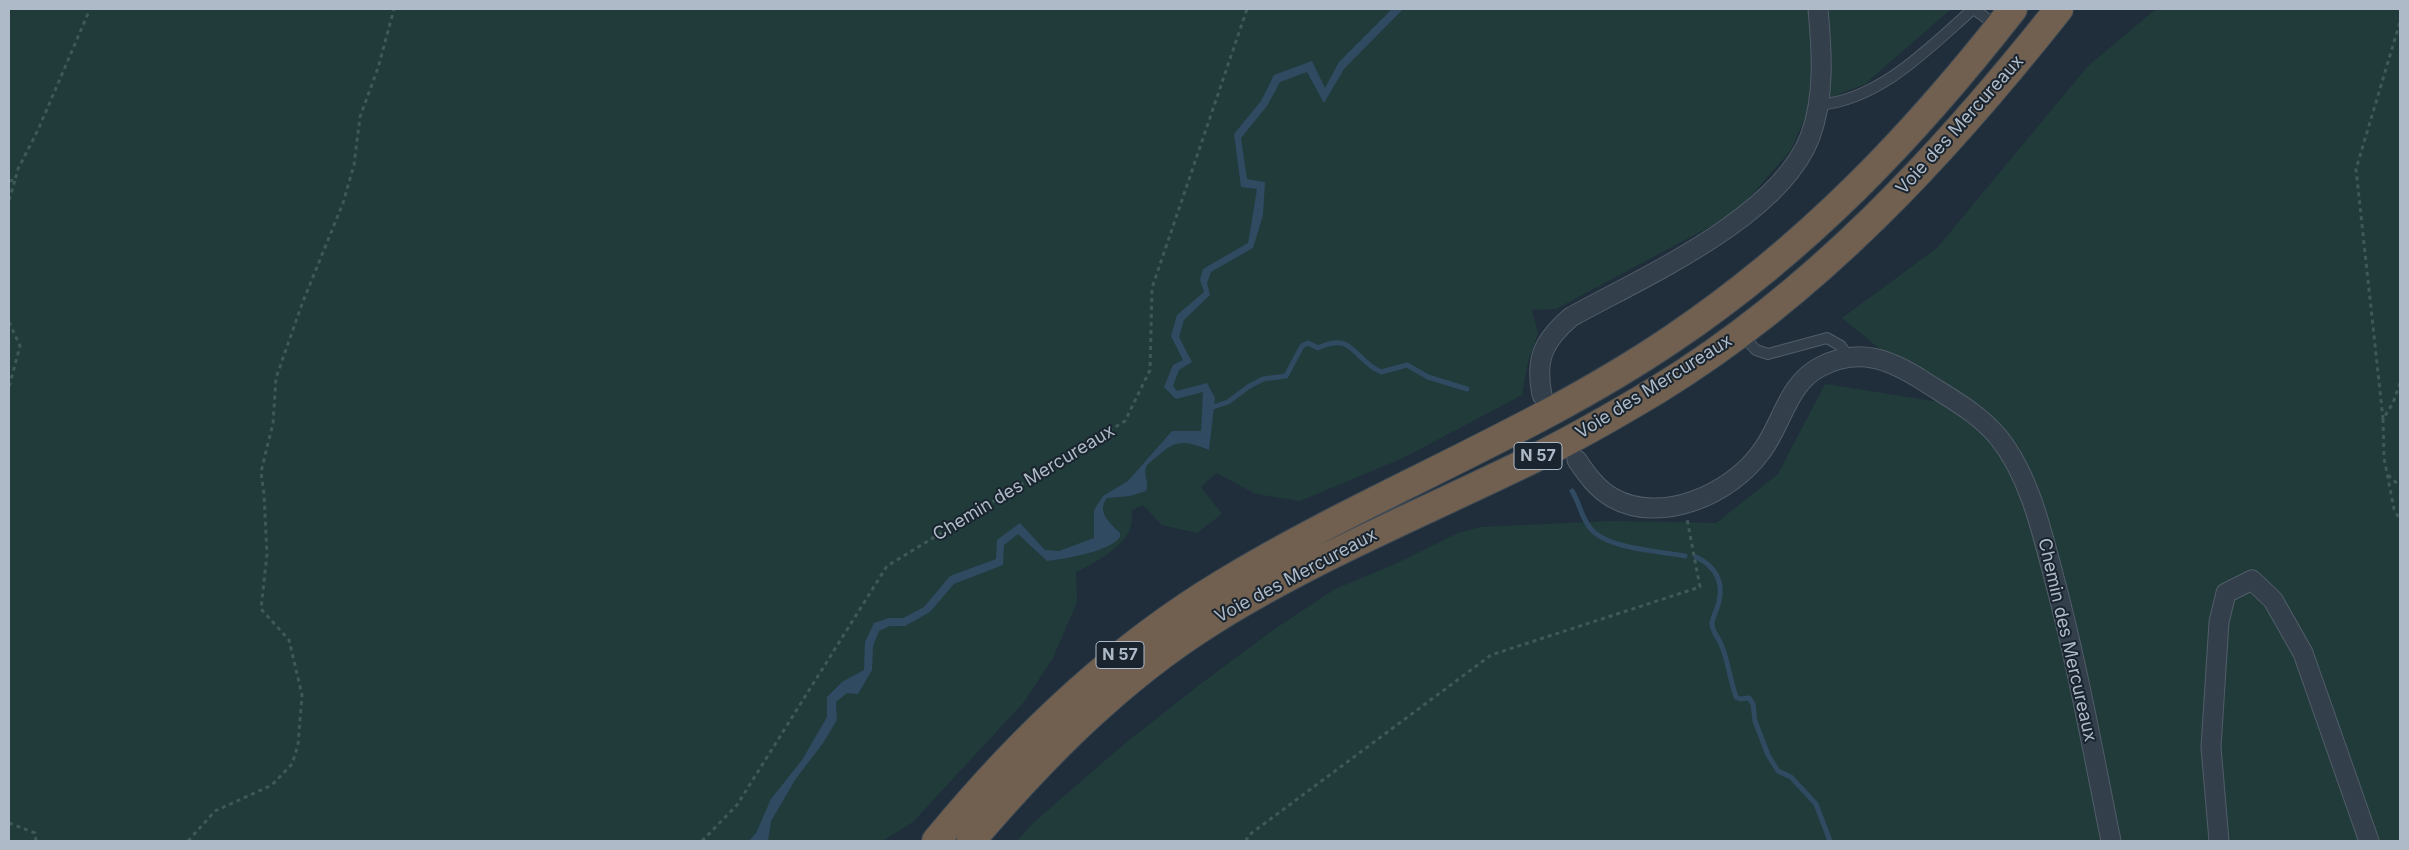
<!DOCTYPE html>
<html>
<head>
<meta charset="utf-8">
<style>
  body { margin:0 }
  #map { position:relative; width:2409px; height:850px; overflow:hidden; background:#1f2e3a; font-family:Inter,sans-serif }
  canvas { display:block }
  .frame { position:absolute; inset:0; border:10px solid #aebac7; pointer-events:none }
</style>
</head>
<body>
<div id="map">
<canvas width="2409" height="850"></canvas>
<div class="frame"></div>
</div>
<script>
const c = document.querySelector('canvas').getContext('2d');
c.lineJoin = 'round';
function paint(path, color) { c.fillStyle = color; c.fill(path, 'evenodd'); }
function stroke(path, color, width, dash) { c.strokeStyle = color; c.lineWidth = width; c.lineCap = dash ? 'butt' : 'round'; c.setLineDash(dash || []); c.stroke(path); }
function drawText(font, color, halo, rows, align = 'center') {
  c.font = font + ' Inter,sans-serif'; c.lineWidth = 4; c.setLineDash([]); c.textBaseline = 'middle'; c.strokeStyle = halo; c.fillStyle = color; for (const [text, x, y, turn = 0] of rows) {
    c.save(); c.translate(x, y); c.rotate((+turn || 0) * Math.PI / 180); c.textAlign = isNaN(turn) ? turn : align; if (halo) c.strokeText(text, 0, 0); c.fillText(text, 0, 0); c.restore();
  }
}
paint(new Path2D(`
  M9,9H1951L1865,84L1810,106L1791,150L1737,212L1556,309L1532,310L1538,334L1528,361L1522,395L1403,458L1300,501L1256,494L1216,473L1201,487L1222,514L1197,533L1162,525L1143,505L1132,510C1132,515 1132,521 1131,526C1126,546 1093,564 1076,572L1077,602L1053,658L1024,702L913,822L882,841H9Z
  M2156,9H2400V841H1017L1033,823L1123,745L1199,685L1276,628L1335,589L1395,564L1458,533L1480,527L1610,521L1716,523L1778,474L1825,384L1946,403L1842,318L1937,248L2088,66Z`), '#213b3b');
paint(new Path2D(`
  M1392,9H1403L1344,69L1324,103L1307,72L1280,82L1267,106L1241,138L1247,179L1265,182L1263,215L1253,248L1211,272L1207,283L1210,295L1184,320L1179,337L1192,362L1179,370L1173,386L1177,391L1207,383L1215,398L1209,450C1176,436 1172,444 1147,465C1142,474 1150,483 1146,491L1130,496L1107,498C1096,512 1110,523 1120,533V537C1111,551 1065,559 1047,561L1018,534L1004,545L1003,565L954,584L930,612L905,626H890L879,631L873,646L872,670L858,694L847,693L836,702L837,720L823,743L773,809L768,841H749L756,833L771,799L802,760L827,717V697L842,682L864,670L865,642L874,623L889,618H903L924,607L950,576L996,559L997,540L1020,523L1045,550L1059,551L1094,538V510L1103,496L1128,481L1172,431H1201L1203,392L1176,399L1164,387L1173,365L1183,360L1171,336L1177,315L1204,292L1200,280L1203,269L1248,243L1257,189L1241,187L1234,134L1261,101L1274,75L1312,61L1325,88L1339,62Z`), '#2f4a61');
stroke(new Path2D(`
  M1210,408L1228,402L1248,387L1263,379L1286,376L1302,346L1308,343L1318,348C1353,331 1353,359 1381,372L1407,365L1428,377L1467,389
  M1572,491C1580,503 1581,518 1591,529C1608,549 1659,551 1685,556
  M1696,557C1714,565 1724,581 1719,601C1718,608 1713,616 1712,623C1712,632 1718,637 1721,644C1728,660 1730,680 1736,697L1740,699L1749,698L1753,704L1755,721L1768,755L1778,771L1791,777L1816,804L1830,841
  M770,818L791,782`), '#2f4a61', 5);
const lane = new Path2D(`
  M1974,9L1998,27
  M1818,105C1880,100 1929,48 1973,9
  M1741,334L1756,350L1768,354L1827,338L1841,346L1849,358`);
const street = new Path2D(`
  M1542,395C1535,359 1543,341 1571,317C1643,277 1779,218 1810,137C1825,97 1822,51 1818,9
  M1577,460C1587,475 1597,489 1613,498C1661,525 1731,494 1761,452C1782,425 1787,384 1820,367C1858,347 1889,359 1922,380C1948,397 1979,413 1999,438C2029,476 2041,528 2053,574C2077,662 2093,752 2111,841
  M2219,841L2211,747L2219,622L2226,593L2252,580L2273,600L2303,653L2369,841`);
const highway = new Path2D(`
  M936,841C1018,741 1111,651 1222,584C1368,495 1530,435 1672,339C1807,248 1914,136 2013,9
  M971,841C1042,758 1119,679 1212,621C1314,557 1427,511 1535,458C1577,437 1617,414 1657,390C1817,292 1944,154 2059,9`);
stroke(lane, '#515d68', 12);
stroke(street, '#515d68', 21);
stroke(highway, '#3e4a55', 30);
stroke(new Path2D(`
  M9,181L15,180L18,169L38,130L90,9
  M9,200L15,180
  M9,322L20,346L9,387
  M2400,383L2393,403L2383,419L2384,458L2394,509L2400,520
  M2383,419L2356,169L2400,22
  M2388,475L2400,486
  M9,823L35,833L36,841
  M188,841L215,811L272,785L292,764L298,745L302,695L289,640L261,609L267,554L264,494L261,472L273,423L276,378L302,304L343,203L354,165L360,117L378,68L394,9
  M702,841L737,805L887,566L1125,421L1150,370L1152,288L1247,9
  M1246,841L1249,835L1491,655L1700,587L1687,519`), '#3f5858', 3, [4, 4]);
stroke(lane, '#333f4b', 10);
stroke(street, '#333f4b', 19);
stroke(highway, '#71604f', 28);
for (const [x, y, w] of [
  [1538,456,48],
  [1120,655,48]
]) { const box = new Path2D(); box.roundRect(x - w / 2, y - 13.5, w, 27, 4); c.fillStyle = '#19242f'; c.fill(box); stroke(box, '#aebac7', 1); }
drawText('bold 16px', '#aebac7', null, [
  ["N 57",1538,456],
  ["N 57",1120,655]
]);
drawText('18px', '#aebac7', '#19242f', [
  ["Voie des Mercureaux",1960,125,-48],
  ["Voie des Mercureaux",1654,387,-32],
  ["Chemin des Mercureaux",1024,483,-31],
  ["Voie des Mercureaux",1296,576,-28],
  ["Chemin des Mercureaux",2067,640,77]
]);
</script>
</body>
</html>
